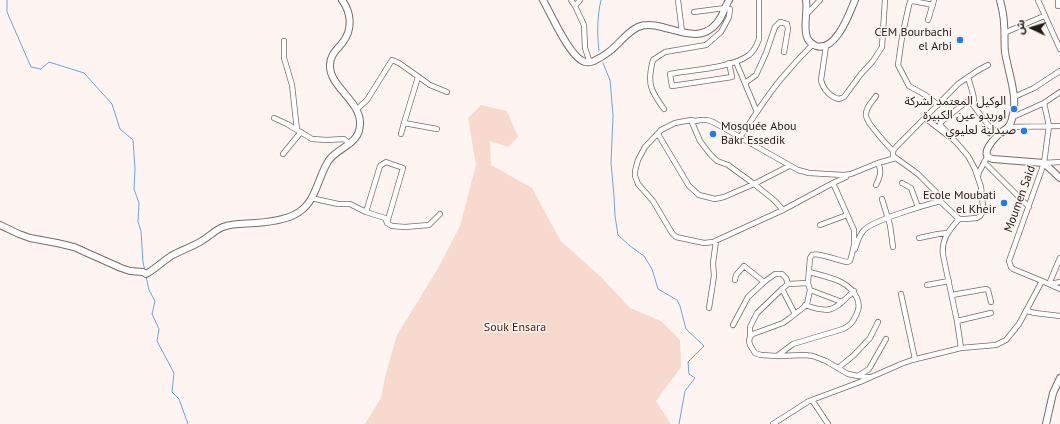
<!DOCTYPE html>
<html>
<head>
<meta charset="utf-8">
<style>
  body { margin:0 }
  #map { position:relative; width:1060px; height:424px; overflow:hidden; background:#fef4f1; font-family:"PT Sans","Noto Sans Arabic",sans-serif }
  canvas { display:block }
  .north { position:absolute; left:1012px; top:8px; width:40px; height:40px; -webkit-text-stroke:3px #fef4f1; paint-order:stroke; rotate:274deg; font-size:11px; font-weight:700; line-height:16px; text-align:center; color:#201b19 }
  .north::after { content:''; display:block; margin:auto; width:14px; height:18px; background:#201b19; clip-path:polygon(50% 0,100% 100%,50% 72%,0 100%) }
</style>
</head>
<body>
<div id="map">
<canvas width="1060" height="424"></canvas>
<div class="north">ش</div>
</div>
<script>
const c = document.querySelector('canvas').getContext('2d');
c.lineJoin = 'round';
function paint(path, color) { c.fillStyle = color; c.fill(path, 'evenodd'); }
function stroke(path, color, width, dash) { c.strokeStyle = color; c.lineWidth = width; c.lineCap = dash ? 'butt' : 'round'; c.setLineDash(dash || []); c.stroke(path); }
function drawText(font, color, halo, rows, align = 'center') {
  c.font = font + ' "PT Sans","Noto Sans Arabic",sans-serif'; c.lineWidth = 3; c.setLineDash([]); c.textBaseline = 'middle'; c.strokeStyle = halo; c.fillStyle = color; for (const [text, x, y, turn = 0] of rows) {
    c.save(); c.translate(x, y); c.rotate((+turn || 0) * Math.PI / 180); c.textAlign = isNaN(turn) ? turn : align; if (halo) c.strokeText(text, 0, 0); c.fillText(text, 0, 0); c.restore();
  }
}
paint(new Path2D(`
  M481,105L507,111L518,137L508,147L490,141L491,165L532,188L560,240L601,277L630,308L661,321L680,340L681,367L656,401L671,424H365L381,398L386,373L397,335L437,270L460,226L476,165L468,118Z`), '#f7d9ce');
stroke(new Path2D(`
  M7,0V12L31,67L41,69L49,62L84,73L112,104L120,129L133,140L135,169L134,189L139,203L138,222L141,231L143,262L145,271
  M599,51C597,34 597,17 601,0
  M603,63L610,80L613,115L611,163L614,196L615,216L618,235L630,246L644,256L652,269L658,289L677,300L680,306L686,329L704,346L688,362L689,374L695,378L685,391L679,424
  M146,276L149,290L155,301L152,314L159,329L157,341L174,373L172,392L179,399L188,424`), '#6da2e8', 1);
const minor = new Path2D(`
  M571,0L575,6L580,0
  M678,0L682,32
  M1038,0L1060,49
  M933,5L913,1L910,2L909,5L902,37L898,65L909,86L927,96L938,105
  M575,6L584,25L585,48L590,63
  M1058,6V0
  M807,14L820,0
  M928,20L934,0
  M1004,33L1044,16
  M284,41V58L292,85L297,130
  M826,46L821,80C823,89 830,97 839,99L844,97L861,74L873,61L882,47L885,0
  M736,62L757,112
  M729,63L732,77L672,86L670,74C692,70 732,68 749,55C755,50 757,45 759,39V0
  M968,77C970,86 976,97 973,105
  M745,83L756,75L766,53L775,27L780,22L787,24L788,29L784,52
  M876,96C872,102 865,108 866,116C867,123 887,145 893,151
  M1014,97L1034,88L1060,71
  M664,109C650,90 647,83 653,60L665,52L706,45L721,32L729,17L730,9L725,8L694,12
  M356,110L367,100L392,60L399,63L430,85L447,92
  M1013,117L1044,103L1060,92
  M274,118L287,124L312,139L327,140L344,139L350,144
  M691,120L700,141L710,154L717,161L728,165L754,184L774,200L783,210L833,183L846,177
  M404,123L437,129
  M1008,127L1060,126
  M947,132L940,125L941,122L966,102C969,101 971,103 973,105L988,125L999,134
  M401,134L404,123L418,77
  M658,134L689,186L699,195L715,199L724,197L754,184L789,166
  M740,137C754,117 766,97 781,79C791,67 802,55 813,44
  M283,154L301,132
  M896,158L893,156V151L896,147L958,84L977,71L988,65
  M984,162L1029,207
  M1044,163L1060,162
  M978,176L979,172L986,159
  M833,183L854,230V245L852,254L850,261L847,262C841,261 816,252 812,255C811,256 811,257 810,258L808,283L810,290L807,304L804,307L790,318L783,323L753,334L750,337L749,341L750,345L755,353L761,355L777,356L805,355L813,356L826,361L848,374L858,376L870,377
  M902,183L911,188L918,207
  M876,185C880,177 882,171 878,163
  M311,198L338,204H350L366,212L385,218L387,223L392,226L405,227L429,225L440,214
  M882,199L890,225L893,247
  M783,210L713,242L704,243L676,237L672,233L653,201L638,184L635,176V171L638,160L645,147L661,130L675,123L691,120L695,121L701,120H707L713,122L798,170L809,173L844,175L851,174L878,163L896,158L918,174L936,192L940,201L959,219H965L977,218L980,216L982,213L983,206L981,187L975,169L968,156L955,141L925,118
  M366,212L380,166L386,162L403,168L387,223
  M959,219C949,230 941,240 943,255L957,321L961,348
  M820,225L847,215
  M919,238L938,234L948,233
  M855,249C857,243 859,235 864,230C874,220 925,205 940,201
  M735,280L736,275L744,266L764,282
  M1042,281L1013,269L1011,267L1009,261L1044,163L1049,126L1044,103
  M1049,284L1060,258
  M1050,284L1060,282
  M927,285L949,281
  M782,289L795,314
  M810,290L842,302
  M901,294L915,359
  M952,295L986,289L988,290L991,302
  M805,305C833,315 834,309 854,291
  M709,308L714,276L713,263L716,241
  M1027,311L1035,313L1060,316
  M957,321L991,313
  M733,325L748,297L764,282L775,274H782L786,278L788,284
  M750,337V327L757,313L782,289L788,284L808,283
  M777,356L793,344L843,329C851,325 853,322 857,313C859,309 859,303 857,298C849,280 827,277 809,272
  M838,368L853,356L870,338L878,322
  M858,376L869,369L886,339
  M812,400L828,424
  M773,424L809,401L860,382L901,364L912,360L961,348L996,345L1006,340L1019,324L1042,281L1060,289`);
const major = new Path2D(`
  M543,0C551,14 570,58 585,62C589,63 591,62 594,61C600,58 605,55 610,51C619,44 627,32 638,27C645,24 654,25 662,27C685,33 706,43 721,17C724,11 726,5 729,0
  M806,0C808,11 803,28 807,37C808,41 812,44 816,46C836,52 849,14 855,0
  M1000,0C1002,8 1004,16 1004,24C1005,33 1004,43 1005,52C1008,72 1019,99 1012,118C1012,121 1010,124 1009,126C1006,130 1002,131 999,134C993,140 978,156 993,159L1044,163L1060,178
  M0,225L19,234L30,238L57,243L74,247L121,268L130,271L143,272L146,274C155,269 162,262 171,256C181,250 193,247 203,240C210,236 215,230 223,227C234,223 245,224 256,223C269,222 289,219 299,212C317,200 318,176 329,160C340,146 361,144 360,122C359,100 329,86 330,65C330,54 338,49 343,42C353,29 351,12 342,0
  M1046,424L1053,393L1060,378`);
stroke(minor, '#7a6b67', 6);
stroke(major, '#7a6b67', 8);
stroke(minor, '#fff', 4.5);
stroke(major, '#fff', 6);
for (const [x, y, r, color] of [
  [960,40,4,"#217ce6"],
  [1014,109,4,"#217ce6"],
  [1024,131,4,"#217ce6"],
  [713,134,4,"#217ce6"],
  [1004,203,4,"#217ce6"]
]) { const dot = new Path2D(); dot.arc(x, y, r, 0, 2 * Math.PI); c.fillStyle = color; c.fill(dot); stroke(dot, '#fef4f1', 1.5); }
drawText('12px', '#201b19', '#fef4f1', [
  ["CEM Bourbachi",952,33],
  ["el Arbi",952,47],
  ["الوكيل المعتمد لشركة",1006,102],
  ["اوريدو عين الكبيرة",1006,116],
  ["Mosquée Abou",721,127,"left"],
  ["Bakr Essedik",721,141,"left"],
  ["صيدلية لعليوي",1016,131],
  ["Ecole Moubati",996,196],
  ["el Kheir",996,210]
], 'right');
drawText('12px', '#201b19', '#fef4f1', [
  ["Moumen Said",1020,199,-70]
]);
drawText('12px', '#501904', '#fef4f1', [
  ["Souk Ensara",515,328]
]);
</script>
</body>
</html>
